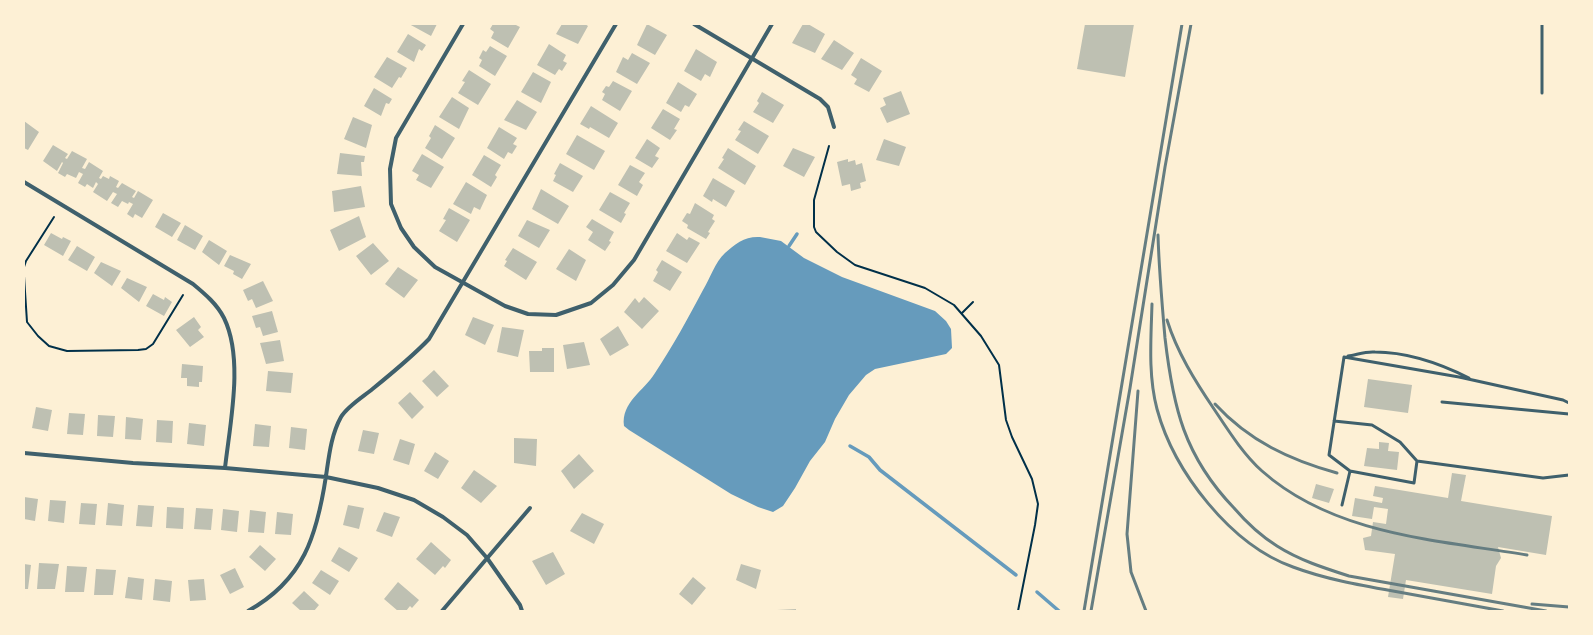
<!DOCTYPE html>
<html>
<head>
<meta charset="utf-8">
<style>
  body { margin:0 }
  #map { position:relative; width:1593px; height:635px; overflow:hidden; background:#fdf0d5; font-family:"Open Sans",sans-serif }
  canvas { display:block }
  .frame { position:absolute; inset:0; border:25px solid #fdf0d5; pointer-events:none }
</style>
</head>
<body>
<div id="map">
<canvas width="1593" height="635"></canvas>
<div class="frame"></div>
</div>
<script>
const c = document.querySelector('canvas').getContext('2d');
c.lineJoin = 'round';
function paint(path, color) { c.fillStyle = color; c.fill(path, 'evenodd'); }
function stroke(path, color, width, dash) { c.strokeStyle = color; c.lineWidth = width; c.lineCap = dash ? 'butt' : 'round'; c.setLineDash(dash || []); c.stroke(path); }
paint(new Path2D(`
  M760,237L781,241L804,258L842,277L935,311L946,321L951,329L952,348L946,354L875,369L866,375L849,395L835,419L825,442L810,461L795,488L783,506L773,512L758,507L731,494L629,430L624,426C621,402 644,391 655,373C673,346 688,318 703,290C710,279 715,262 725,253C735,244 745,236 760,237Z`), '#669bbc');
stroke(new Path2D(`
  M789,246L797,234
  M850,446L869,457L880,470L1016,575
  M1037,592L1059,611`), '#669bbc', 3.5);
paint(new Path2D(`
  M409,24H437L431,36Z
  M493,24H514L520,27L508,48L491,38L494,32L490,29Z
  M562,24H585L588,26L578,44L556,34Z
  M647,24L667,35L655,55L637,45Z
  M803,24H808L825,34L815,53L792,43Z
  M1085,24H1134L1125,77L1077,69Z
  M408,34L426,45L422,51L419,49L414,62L397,52Z
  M834,40L854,53L842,70L821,59Z
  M549,44L566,55L563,61L567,63L562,71L559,69L555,75L537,65Z
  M490,46L507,56L495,76L479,66L482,60L479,58L483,50L486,52Z
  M696,49L717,62L710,77L705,74L701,81L684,71Z
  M632,53L650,63L637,84L616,72L623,57L628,60Z
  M387,57L407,68L401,78L399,77L392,88L374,77Z
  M861,58L882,71L869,92L854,84L857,79L851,75Z
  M469,70L491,84L478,105L458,93L465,82L462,81Z
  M533,72L551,82L541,103L521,92Z
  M613,81L632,91L620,111L602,100L605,94L602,92L606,86L609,87Z
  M678,82L697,94L689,107L685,105L681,112L666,103Z
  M374,88L392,99L389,104L386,103L381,116L364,106Z
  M901,91L910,114L887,123L880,108L886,105L883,98Z
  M762,92L784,105L773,123L753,112L759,103L757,101Z
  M452,97L469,108L459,129L439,117Z
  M517,100L537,112L526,130L504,120Z
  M591,106L618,123L609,138L590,127L589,129L580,124Z
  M663,109L680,119L674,129L677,130L670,140L651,128Z
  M353,117L372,125L366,148L344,139Z
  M24,121L39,132L28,150L24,148Z
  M744,121L769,136L758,154L735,140L741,131L738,130Z
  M435,125L455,138L442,159L425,148L431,138L429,136Z
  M499,127L517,138L513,144L517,146L512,154L508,152L504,159L487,148Z
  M577,135L605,151L594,170L566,154Z
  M647,139L660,148L655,156L659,158L652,168L635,158Z
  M884,139L906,147L899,166L876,160Z
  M53,145L68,154L65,158L67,159L72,151L87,159L82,168L85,169L89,162L103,171L99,178L101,179L103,176L109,179L110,176L119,181L116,187L118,188L122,183L136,191L132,197L134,198L138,191L153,200L142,218L135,214L133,218L127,214L133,204L129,202L128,204L122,201L118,207L111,203L117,194L113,192L107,201L93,192L98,184L96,182L93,188L87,184L85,187L78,183L83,174L79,172L76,178L67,174L65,177L58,173L63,163L62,162L57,171L43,161Z
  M728,148L756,166L745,185L718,168L724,159L722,158Z
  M793,148L815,157L804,177L783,166Z
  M340,153L365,156L364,162H361L362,176L337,174Z
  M422,154L444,167L431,188L416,180L419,175L412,171Z
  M484,155L501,165L495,175L497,177L491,187L472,175Z
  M848,159V162L855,160L856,165L862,163L866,181L860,183L861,188L851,191L850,184L842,186L837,162Z
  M560,163L583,176L573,192L553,181L556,175L554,174Z
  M630,165L645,173L639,182L643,185L637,196L618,185Z
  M713,178L735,191L726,207L713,199L712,202L703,196Z
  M466,182L487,195L480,210L474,207L471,214L453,204Z
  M361,186L365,207L334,212L332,191Z
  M541,189L569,206L558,224L532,209Z
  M610,192L630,203L624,213L626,214L621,223L599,210Z
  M695,203L714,215L712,219L715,221L708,232L710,233L706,239L687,228L688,225L682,221L687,213L690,214Z
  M449,208L470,220L457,242L439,231L446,220L443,219Z
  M163,213L181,223L172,237L155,227Z
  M359,216L366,237L339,251L330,230Z
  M592,219L614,232L609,241L611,242L605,251L588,240L593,232L586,227Z
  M527,220L550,230L539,248L518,236Z
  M185,225L203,236L195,250L177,240Z
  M51,233L62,239L63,237L71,241L63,256L44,245Z
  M677,233L687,240L689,237L700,243L687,263L666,251Z
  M209,240L227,251L219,265L202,252Z
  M373,243L389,261L371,275L356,256Z
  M77,246L95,257L87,271L68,260Z
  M513,248L537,262L526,280L504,266L507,261L505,260Z
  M569,249L586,260L576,281L556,269Z
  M230,255L251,264L242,279L233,274L234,271L224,266Z
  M662,260L682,272L670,291L653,281L658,272L656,270Z
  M101,262L121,271L112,286L94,273Z
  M398,267L418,280L404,298L385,284Z
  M127,278L147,287L139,302L121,288Z
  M263,281L273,301L256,308L252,299L248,301L243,290Z
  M153,294L164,300L165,297L172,302L164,316L146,306Z
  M644,297L659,311L642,329L624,312L635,298L639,303Z
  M272,311L278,332L263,336L260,327L256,328L252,316Z
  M194,317L201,327L198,330L204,337L190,347L176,330Z
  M473,317L494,325L485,345L465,335Z
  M618,326L629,345L610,356L600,339Z
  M502,327L524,330L518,357L497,352Z
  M280,340L284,361L266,364L260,343Z
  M584,342L590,365L567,369L563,345Z
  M542,348H554V372H530L529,351H542Z
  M182,364L203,366L202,382H199V387L187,386V378H181Z
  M434,370L449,386L437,397L422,381Z
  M268,371L293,373L291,393L266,391Z
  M1368,379L1412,385L1408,413L1364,407Z
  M410,392L424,407L412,419L398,403Z
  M36,407L52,410L48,431L32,428Z
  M69,413L85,414L83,435L67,434Z
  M98,415L115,416L113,437L97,436Z
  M126,417L143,419L141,440L125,439Z
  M157,420L173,421L172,443L156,442Z
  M189,423L206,425L204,446L187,444Z
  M255,424L271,426L269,447L253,446Z
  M291,427L307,429L305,450L289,448Z
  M363,430L379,433L374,454L358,451Z
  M514,438L537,439L536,466L514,463Z
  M400,439L415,444L409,465L393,460Z
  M1379,442L1389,443L1388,451L1399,452L1397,470L1364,466L1367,448L1379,449Z
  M435,452L449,461L438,479L424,471Z
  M579,454L594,471L574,489L561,471Z
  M474,470L497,486L481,503L461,488Z
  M1452,473L1466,475L1461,501L1552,516L1546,555L1498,547L1501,558L1496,566L1492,594L1406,580L1403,599L1388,597L1395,554L1365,550L1363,538L1371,536L1373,522L1386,524L1388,509L1374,507L1372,519L1352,516L1355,498L1382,503L1383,498L1373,496L1375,486L1448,498Z
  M1316,484L1334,489L1329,503L1312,498Z
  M24,497L38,499L35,521L24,519Z
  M50,500L66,501L64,523L48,521Z
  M81,503L97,504L95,525L79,524Z
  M108,503L124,505L122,526L106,525Z
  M138,505L154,506L152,527L136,526Z
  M348,505L364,508L359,529L343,525Z
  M167,507L184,508L183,529L166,528Z
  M196,508L213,509L211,530L194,529Z
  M223,509L239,511L237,532L221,530Z
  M250,510L266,512L264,533L248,532Z
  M277,512L293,514L291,535L275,534Z
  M384,512L400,517L392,537L376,531Z
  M582,513L604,524L594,544L570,531Z
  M431,542L451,560L445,568L443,566L435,575L416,559Z
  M260,545L276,559L265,571L249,557Z
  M339,547L358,558L349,572L331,561Z
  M553,552L565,574L546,585L532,561Z
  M39,563L59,564L55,589H37Z
  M24,564L31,565L28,589H24Z
  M741,564L761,570L756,589L736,580Z
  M67,566L87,567L84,592H65Z
  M235,568L244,587L230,594L220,575Z
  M96,569L116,570L113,595H94Z
  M321,570L339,581L330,595L312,583Z
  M128,577L144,579L142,600L125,598Z
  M693,577L706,588L692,605L679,594Z
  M155,579L172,581L170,602L153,600Z
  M204,579L206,600L190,601L188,580Z
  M398,582L419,600L412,608L410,606L406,611H398L384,599Z
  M304,591L319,605L314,611H301L292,603Z
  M796,609V611H777V610Z`), '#bec0b2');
stroke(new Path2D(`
  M829,146L814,200V227L816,232L837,252L855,265L925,288L954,305L981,336L999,365L1006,420L1012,437L1032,479L1038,504L1035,525L1018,611
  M24,267L26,261L54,217
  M24,276L27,322L38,336L49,346L67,351L138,350L146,349L153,344L183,295
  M962,313L973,302`), '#003049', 2);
stroke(new Path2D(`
  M1542,24V93
  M1348,356C1356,355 1366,351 1375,352C1407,352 1441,364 1469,378
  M1442,402L1569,414
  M1569,403L1563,400L1459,377L1344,357L1329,455L1350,471L1414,483L1417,461L1543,478L1569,475
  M1334,421L1372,425L1400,442L1417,461
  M1342,505L1350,471`), '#3f606c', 3);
stroke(new Path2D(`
  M463,24L396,138L390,169L391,204L401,228L414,247L435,267L505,306L528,314L556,315L591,303L613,285L634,260L772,24
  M694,24L820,99L828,107L834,127
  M24,182L193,284C205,294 217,304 224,318C244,359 230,423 225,468
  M24,453L133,463L225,468L326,477L378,488L414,500L443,517L467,535L487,558L520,605L522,611
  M248,611C304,580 317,535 326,476C329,456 331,435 341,417C347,407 361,398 370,391C391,374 411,358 429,339L616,24
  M442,611L530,508`), '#3f606c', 4);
stroke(new Path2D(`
  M1158,235C1159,270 1162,304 1165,338C1173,407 1184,456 1234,508C1246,522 1261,536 1277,546C1299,560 1324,568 1349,576L1546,611
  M1152,304C1151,339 1148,375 1157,409C1174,472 1231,545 1293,567C1325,579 1359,585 1393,591C1430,598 1466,604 1503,611
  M1167,320C1177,352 1195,381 1214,409C1228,430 1243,454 1262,471C1334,535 1437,540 1527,555
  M1138,391L1127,534L1131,572L1146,611
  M1215,404C1249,441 1290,460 1337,473
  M1532,604L1569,607
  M1084,611L1182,24
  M1091,611L1130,388L1165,167L1191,24`), '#657d81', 3);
</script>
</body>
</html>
